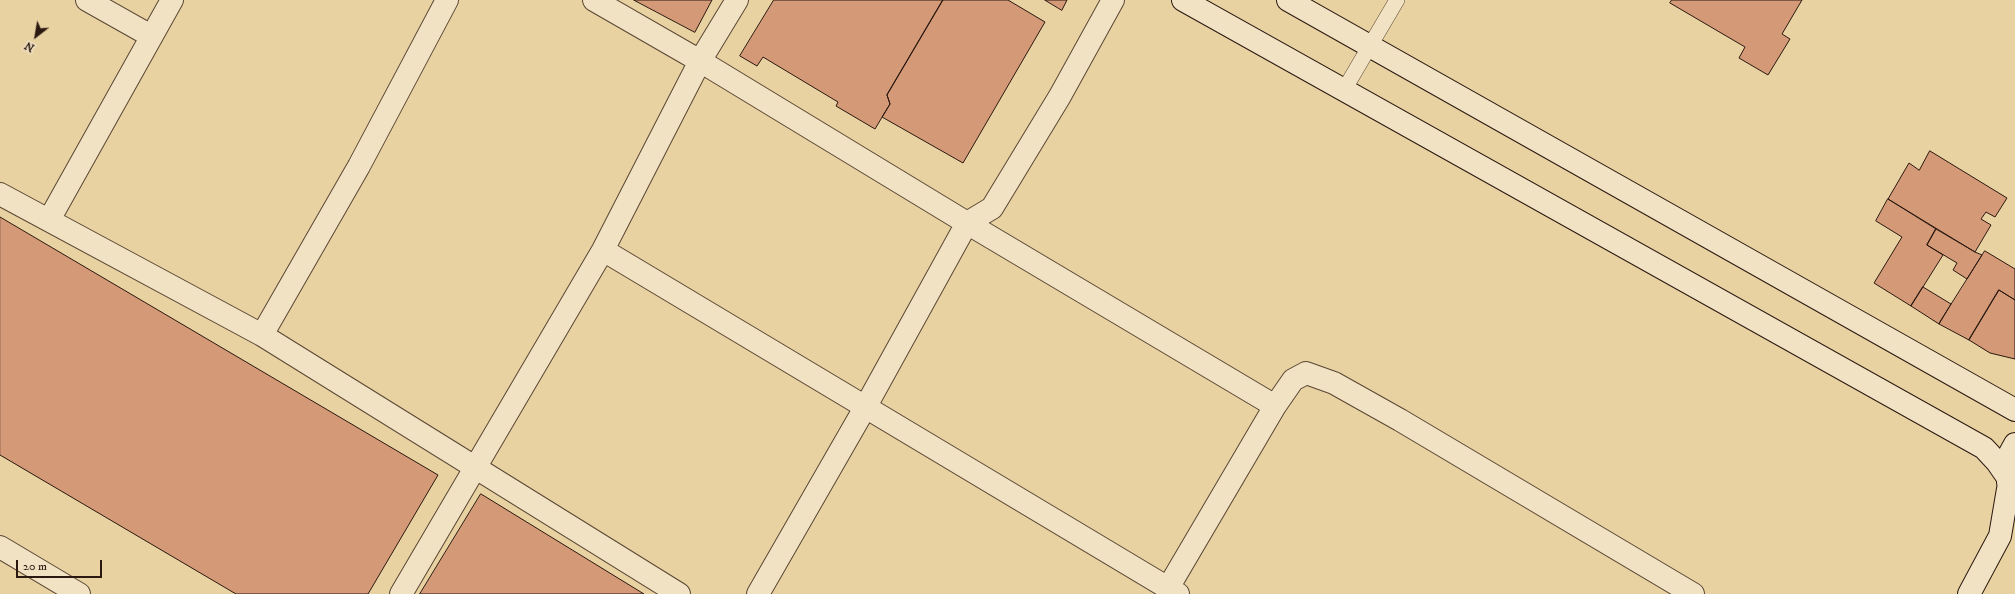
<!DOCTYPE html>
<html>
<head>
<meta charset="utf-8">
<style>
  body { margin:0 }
  #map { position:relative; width:2015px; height:594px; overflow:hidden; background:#e8d2a2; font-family:"IM FELL DW Pica",serif }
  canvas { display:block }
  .north { position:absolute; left:16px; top:16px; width:40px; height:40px; -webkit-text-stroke:3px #f0e2c3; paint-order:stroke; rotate:211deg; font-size:11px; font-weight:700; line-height:16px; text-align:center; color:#2b1810 }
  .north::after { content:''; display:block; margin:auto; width:14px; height:18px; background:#2b1810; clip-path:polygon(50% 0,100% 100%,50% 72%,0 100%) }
  .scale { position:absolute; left:16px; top:560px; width:86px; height:18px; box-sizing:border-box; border:2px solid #2b1810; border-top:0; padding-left:5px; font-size:12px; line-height:14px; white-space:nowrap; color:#2b1810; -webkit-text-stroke:3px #f0e2c3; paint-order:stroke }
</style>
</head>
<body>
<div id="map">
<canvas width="2015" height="594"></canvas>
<div class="north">N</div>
<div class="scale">20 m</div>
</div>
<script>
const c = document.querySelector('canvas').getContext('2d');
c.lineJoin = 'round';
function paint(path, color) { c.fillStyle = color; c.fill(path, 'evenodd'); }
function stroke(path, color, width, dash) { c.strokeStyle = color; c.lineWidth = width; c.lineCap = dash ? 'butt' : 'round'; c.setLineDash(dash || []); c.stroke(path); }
const building = new Path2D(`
  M634,0H712L695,32Z
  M774,0H943L887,95L890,104L875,129L836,106L838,102L763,57L757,66L740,56Z
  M943,0H1008L1045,22L963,163L882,117L890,104L887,95Z
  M1045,0H1067L1062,10Z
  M1672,0H1802L1782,34L1790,39L1768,75L1739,58L1745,47L1670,3Z
  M1930,151L2007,198L1995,217L1986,212L1981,219L1991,225L1975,252L1888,199L1909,163L1919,170Z
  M1888,199L1936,229L1927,245L1943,255L1911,306L1874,283L1902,237L1876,221Z
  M0,217L438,475L368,594H236L0,455Z
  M1936,229L1975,252L1982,255L1967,279L1953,270L1957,263L1927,245Z
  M1985,251L2015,269V300L1999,290L1969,340L1939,324Z
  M1923,287L1951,304L1939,324L1911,306Z
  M1999,290L2015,300V359L1990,353L1969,340Z
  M481,494L644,594H420Z`);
paint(building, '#d49976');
stroke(building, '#2b1810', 1);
const lane = new Path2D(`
  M1344,90L1397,0`);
const street = new Path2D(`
  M87,0L151,36
  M594,0L700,61L967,223L1275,406
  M0,194L262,335L679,594
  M49,220L172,0
  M603,250L1178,594
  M262,335L359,166L447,0
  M0,547L79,594
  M1168,588L1275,406L1293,380L1306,373L1334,383L1400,420L1693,594
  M401,594L603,250L700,61L737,0
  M758,594L866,406L967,223L992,208L1060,96L1113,0`);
const secondary = new Path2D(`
  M1183,0L1984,448L1997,462L2008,478
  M1288,0L2015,410
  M2008,483L2010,453L2015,444
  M1969,594L2000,536L2008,489`);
stroke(lane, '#5a4634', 16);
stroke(street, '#5a4634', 24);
stroke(secondary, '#2b1810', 24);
stroke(lane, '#f0e2c3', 15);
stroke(street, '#f0e2c3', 22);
stroke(secondary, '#f0e2c3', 22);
</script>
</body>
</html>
